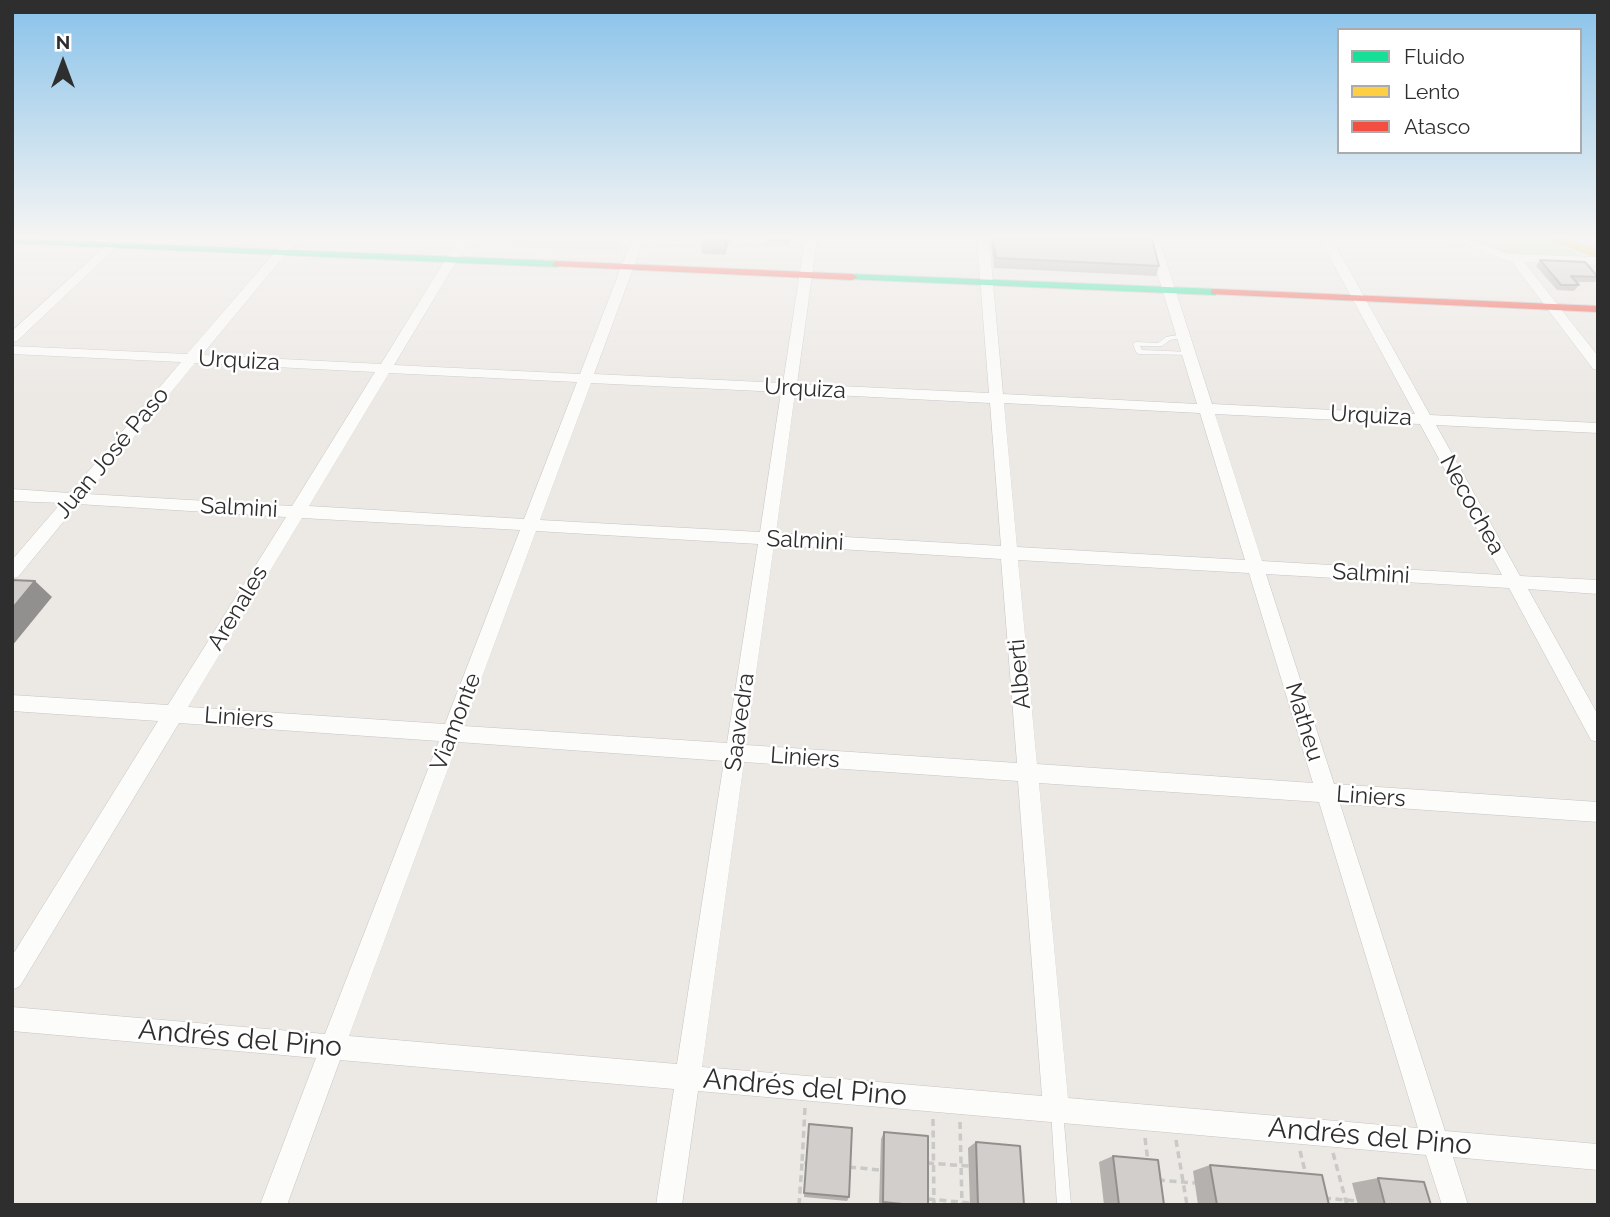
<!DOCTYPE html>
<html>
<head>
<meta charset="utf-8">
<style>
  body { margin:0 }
  #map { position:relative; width:1610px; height:1217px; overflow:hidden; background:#ece8e4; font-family:Raleway,sans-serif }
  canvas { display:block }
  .frame { position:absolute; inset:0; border:14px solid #2e2e2e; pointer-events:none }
  .legend { position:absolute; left:1337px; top:28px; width:245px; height:126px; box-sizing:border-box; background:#fff; border:2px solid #ababab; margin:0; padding:9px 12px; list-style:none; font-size:21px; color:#2e2e2e }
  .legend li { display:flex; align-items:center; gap:14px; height:35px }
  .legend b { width:35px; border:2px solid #ababab }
  .north { position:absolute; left:28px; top:28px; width:70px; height:70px; -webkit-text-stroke:5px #fff; paint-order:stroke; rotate:0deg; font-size:19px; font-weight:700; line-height:28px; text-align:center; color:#2e2e2e }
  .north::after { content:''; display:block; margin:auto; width:24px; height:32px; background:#2e2e2e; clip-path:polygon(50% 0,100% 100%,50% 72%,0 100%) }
</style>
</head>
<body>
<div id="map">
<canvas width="1610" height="1217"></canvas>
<div class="frame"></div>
<ul class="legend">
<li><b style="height:9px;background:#16e098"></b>Fluido</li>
<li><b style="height:9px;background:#ffcf43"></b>Lento</li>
<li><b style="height:9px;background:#f24e42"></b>Atasco</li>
</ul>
<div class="north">N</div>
</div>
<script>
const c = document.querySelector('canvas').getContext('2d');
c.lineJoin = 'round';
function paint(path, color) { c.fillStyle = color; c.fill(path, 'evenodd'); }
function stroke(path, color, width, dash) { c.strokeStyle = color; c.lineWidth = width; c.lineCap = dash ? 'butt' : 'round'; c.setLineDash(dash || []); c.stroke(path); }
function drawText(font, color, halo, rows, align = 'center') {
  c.font = font + ' Raleway,sans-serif'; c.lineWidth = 5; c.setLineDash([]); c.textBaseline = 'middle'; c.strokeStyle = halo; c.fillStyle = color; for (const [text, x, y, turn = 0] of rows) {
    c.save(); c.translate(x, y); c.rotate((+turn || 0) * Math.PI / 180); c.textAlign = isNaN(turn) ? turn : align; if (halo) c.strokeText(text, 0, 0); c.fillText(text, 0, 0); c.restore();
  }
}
paint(new Path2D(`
  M479,239H622L617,252L475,245Z`), '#e6e0d3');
paint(new Path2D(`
  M1466,239C1500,239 1553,229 1579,256L1504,254Z`), '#cee6be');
const lane = new Path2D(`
  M1184,334L1186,335V337L1170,340L1162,346H1140L1142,350L1189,352L1191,353V355L1139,354L1136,352L1133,344L1136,342L1158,343L1166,337Z
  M1057,1105L1061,1107L1063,1111L1071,1205H1057L1051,1111L1053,1107Z`);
const street = new Path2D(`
  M113,239H125L17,341L12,342V331Z
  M286,239H298L202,355L381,364L458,239H470L394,365L580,374L632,239H644L594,374L783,383L805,239H817L797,384L989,393L977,239H989L1003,394L1197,404L1147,239H1159L1212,404L1415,414L1320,239H1332L1430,415L1598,423V433L1436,425L1520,576L1598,580V594L1528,589L1598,715V742L1591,740L1509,588L1266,574L1334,784L1598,802V822L1340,804L1445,1131L1598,1144V1170L1453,1157L1468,1205H1442L1426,1155L698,1091L682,1205H656L674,1089L340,1060L287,1205H260L316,1058L12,1031V1007L325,1034L439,741L179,723L20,986L12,990V956L158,721L12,711V695L168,705L286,517L78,504L18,577L12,578V560L61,503L12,501V489L70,493L181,362L12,354V346L187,354ZM195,363L375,372L292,506L87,494ZM389,373L577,382L524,519L309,506ZM591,383L781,392L760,532L540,520ZM795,393L990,403L1001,546L776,533ZM1004,403L1200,413L1245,560L1017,547ZM1215,414L1420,424L1502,575L1262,561ZM302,518L520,530L445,724L188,707ZM536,531L758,544L727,743L464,726ZM774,545L1001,559L1017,763L746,745ZM1018,560L1249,573L1313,783L1037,764ZM458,742L724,761L677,1064L349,1036ZM744,762L1018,781L1042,1096L702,1067ZM1039,783L1319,802L1418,1128L1068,1098Z
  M1450,239H1466L1509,254L1598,257V265L1524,262L1598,356V370L1593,369L1512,262Z`);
const fast = new Path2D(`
  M12,239L557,261L562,264L557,267L12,243Z
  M852,274L1215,289L1221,292L1215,295L848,279L846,277Z`);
const slow = new Path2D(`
  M1551,239H1564L1598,251V258Z`);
const jam = new Path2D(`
  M557,261L852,274L858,277L852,280L553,266L552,264Z
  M1215,289L1598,306V312L1211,294V290Z`);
stroke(lane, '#c5c4c5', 1);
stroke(street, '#c5c4c5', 1);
stroke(fast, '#c5c4c5', 2);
stroke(slow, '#c5c4c5', 2);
stroke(jam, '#c5c4c5', 2);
stroke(new Path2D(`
  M655,239L704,241
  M728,242L790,245`), '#c9c9c8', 2, [4.5, 2.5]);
stroke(new Path2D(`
  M805,1108L802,1163H806
  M933,1119L934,1205
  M960,1122L962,1205
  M1145,1138L1148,1162
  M1176,1140L1187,1205
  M1300,1151L1306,1175
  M1333,1153L1347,1205
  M927,1163L969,1166
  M849,1167L880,1170
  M1158,1180L1195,1183
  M1324,1198L1357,1201
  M928,1199L970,1203
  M799,1205L802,1163`), '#c9c9c8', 3.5, [7, 4.5]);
paint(lane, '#fcfcfb');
paint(street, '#fcfcfb');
paint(fast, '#16e098');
paint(slow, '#ffcf43');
paint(jam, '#f24e42');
paint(new Path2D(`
  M701,239H729L725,255L702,254Z
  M767,239H791L790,244L767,243Z
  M990,239H1152L1159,266L1156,276L994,268Z
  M1540,260L1598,276V278L1595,282H1575L1579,285L1574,291L1557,290L1536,266Z
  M809,1124L849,1197L847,1201L804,1197Z
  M884,1132L928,1205H879L881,1139Z
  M976,1142L1024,1205H970L968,1148Z
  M1113,1156L1164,1205H1104L1099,1162Z
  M1210,1165L1329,1205H1198L1193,1171Z
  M1378,1178L1431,1205H1358L1352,1183Z`), '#b4b1af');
paint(new Path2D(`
  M724,239H729L725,255Z
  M35,581L52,597L12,646V609Z`), '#92908e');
const building = new Path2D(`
  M993,239H1152L1159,266L996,258Z
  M1540,260L1585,262L1598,277L1571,276L1579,285H1561Z
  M12,580L35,581L12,609Z
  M809,1124L852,1128L849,1197L804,1193Z
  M884,1132L928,1136V1205H912L883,1202Z
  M976,1142L1020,1146L1024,1205H978Z
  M1113,1156L1158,1160L1164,1205H1119Z
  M1210,1165L1322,1175L1329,1205H1217Z
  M1378,1178L1424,1182L1431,1205H1385Z`);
paint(building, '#d1cecb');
stroke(building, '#92908e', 2);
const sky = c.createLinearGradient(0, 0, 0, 409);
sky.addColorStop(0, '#88c2ea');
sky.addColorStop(0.58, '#f6f5f3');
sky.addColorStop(1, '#f6f5f300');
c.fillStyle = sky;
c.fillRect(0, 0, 1610, 409);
drawText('23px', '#2e2e2e', '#fff', [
  ["Urquiza",239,361,3],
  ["Urquiza",805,389,3],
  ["Urquiza",1371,416,3],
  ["Juan José Paso",112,453,-50],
  ["Necochea",1472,505,61],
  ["Salmini",239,508,3],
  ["Salmini",805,541,3],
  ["Salmini",1371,574,3],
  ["Arenales",238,608,-59],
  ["Alberti",1020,674,-95],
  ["Liniers",239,718,4],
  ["Viamonte",456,722,-69],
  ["Saavedra",740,722,-82],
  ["Matheu",1304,722,73],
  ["Liniers",805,758,4],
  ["Liniers",1371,797,4]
]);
drawText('28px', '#2e2e2e', '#fff', [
  ["Andrés del Pino",240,1039,5],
  ["Andrés del Pino",805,1088,5],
  ["Andrés del Pino",1370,1137,5]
]);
</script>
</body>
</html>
